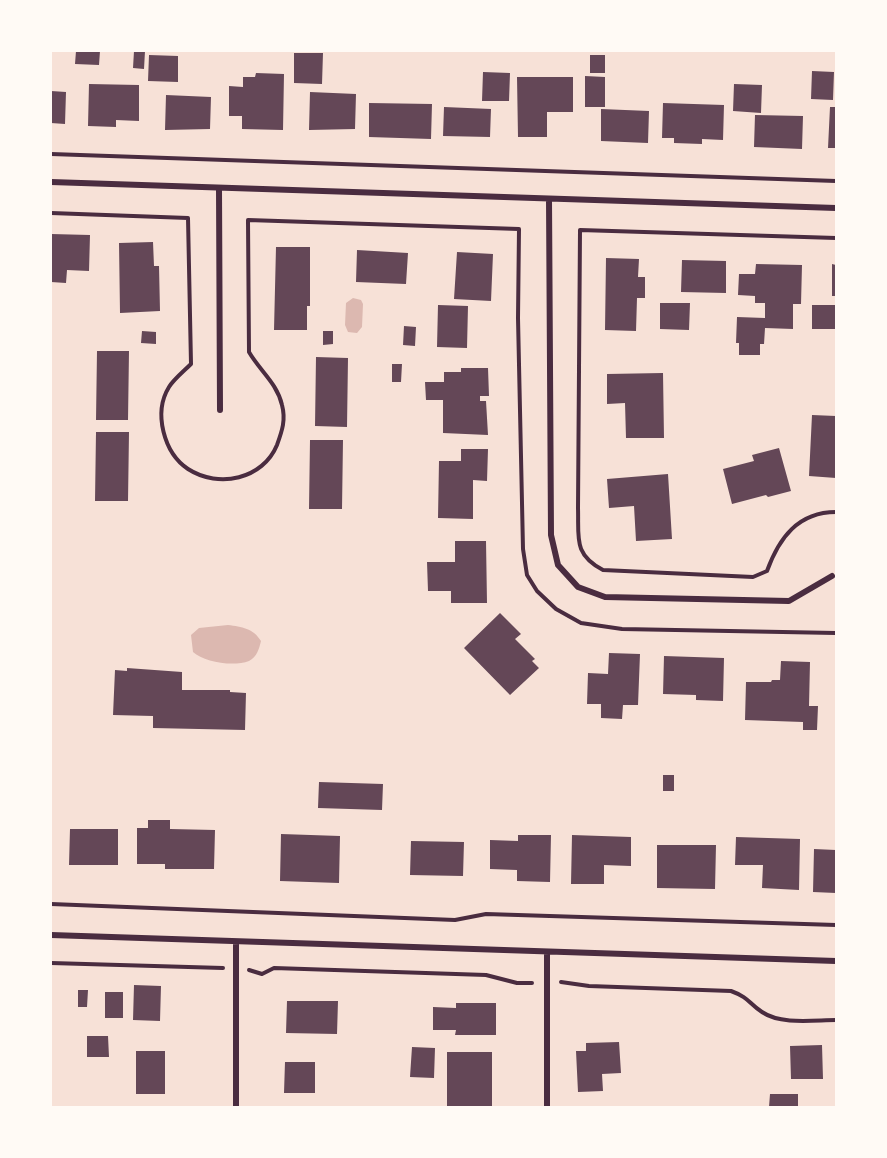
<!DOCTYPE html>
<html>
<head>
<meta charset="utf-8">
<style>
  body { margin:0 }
  #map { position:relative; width:887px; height:1158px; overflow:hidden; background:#f7e1d7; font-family:"Space Grotesk",sans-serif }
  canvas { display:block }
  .frame { position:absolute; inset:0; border:52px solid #fffaf5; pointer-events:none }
</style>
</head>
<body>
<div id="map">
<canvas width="887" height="1158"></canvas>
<div class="frame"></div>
</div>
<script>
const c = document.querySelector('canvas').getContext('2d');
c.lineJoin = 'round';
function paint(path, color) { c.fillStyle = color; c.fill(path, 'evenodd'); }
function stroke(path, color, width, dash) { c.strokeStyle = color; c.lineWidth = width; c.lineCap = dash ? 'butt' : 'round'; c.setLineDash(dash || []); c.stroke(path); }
paint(new Path2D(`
  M353,298L361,300L363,304L362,327L357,333L348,332L345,325L346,303Z
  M228,625C242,627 253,628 261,641C259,649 257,657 249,661C233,667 204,662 193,652L191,635L199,628Z`), '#dcb8b0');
paint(new Path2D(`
  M76,51H100L99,65L75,64Z
  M134,51H145L144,69L133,68Z
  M294,53H323L322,84L294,83Z
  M149,55L178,56V82L148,81Z
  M590,55H605V73H590Z
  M812,71L834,72L833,100L811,99Z
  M483,72L510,73L509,101H482Z
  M256,73L284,74L283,130L242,129V116H229V86L243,87V77H255Z
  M585,76L605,77V107H585Z
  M517,77H573V112H547V137H518Z
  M89,84L139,85V121L116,120V127L88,126Z
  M734,84L762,85L761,113L733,111Z
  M51,91L66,92L65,124L51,123Z
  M310,92L356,94L355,129L309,130Z
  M166,95L211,97L210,129L165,130Z
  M369,103L432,104L431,139L369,137Z
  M663,103L724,105L723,140L702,139V144L674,143V138H662Z
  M444,107L491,109L490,137L443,136Z
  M830,107H836V148H828Z
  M601,109L649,111L648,143L601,141Z
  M755,115L803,116L802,149L754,147Z
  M51,234L90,235L89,271L67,270L66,283L51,282Z
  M153,242L154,266H159L160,311L120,313L119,243Z
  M276,247H310V306H307V330H274Z
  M357,250L408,253L406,284L356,282Z
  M457,252L493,254L491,301L454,299Z
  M606,258L639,259L638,277H645V298H637L636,331L605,330Z
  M682,260L726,261V293L681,292Z
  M756,264L802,265L801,304H793V329L765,328L764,344H760V355H739V343H736L737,317L765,318V303H755V296L738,295L739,274H755Z
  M832,264L836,265V296H832Z
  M660,303H690L689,330L660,329Z
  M438,305L468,306L467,348L437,347Z
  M812,305H836V329H812Z
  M404,326L416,327L415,346L403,345Z
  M142,331L156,332V344L141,343Z
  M323,331H333V344L323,345Z
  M97,351H129L128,420H96Z
  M316,357L348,358L347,427L315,426Z
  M392,364H402L401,382H392Z
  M461,368H488L489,396H480V401H486L488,435L443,433V400H426L425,382H444V372H461Z
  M663,373L664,438H626L625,403L607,404V374Z
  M812,415L836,416V478L809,476Z
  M96,432H129L128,501H95Z
  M310,440H343L342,509H309Z
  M779,448L791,491L768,497L766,495L732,504L723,469L754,461L752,455Z
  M461,449H488L487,481L473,480V519L438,518L439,461H461Z
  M668,474L672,539L636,541L634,506L609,508L607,479Z
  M455,541H486L487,603H451V591H428L427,562H455Z
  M500,613L521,634L515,639L535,659L532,661L539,668L510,695L464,648Z
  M609,653L640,654L638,705H623L622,719L601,718V704H587L588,673L608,674Z
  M664,656L724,658L723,701L696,700V695L663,694Z
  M781,661L810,662L809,706H818L817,730H803V722L745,720L746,682H771L772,680H780Z
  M127,668L182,672V690H230V692L246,693L245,730L153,728V716L113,715L115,670L127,671Z
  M663,775H674V791H663Z
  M319,782L383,784L382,810L318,808Z
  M148,820H170V829L215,830L214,869H165V864H137V828H148Z
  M70,829H118V865H69Z
  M281,834L340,836L339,883L280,881Z
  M518,835H551L550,882L517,881V870L490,869V840L518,841Z
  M572,835L631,837V866L604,865V884H571Z
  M736,837L800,839L799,890L762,888L763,865H735Z
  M411,841L464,842L463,876L410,875Z
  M657,845H716L715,889L657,888Z
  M814,849L836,850V893L813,892Z
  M134,985L161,986L160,1021L133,1020Z
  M78,990H88L87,1007H78Z
  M105,992H123V1018H105Z
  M287,1001H338L337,1034L286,1033Z
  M456,1003H496V1035H455L456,1030H433V1007L456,1008Z
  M87,1036H108L109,1057H87Z
  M619,1042L621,1073L602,1074L603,1091L578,1092L576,1051H586V1043Z
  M822,1045L823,1079H791L790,1046Z
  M412,1047L435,1048L434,1078L410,1077Z
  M136,1051H165V1094H136Z
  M447,1052H492V1107H447Z
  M285,1062H315V1093H284Z
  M770,1094H798V1107H769Z`), '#644757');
stroke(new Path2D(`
  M51,154L836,181
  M51,213L188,218L191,364C184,371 174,379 169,387C153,413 164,453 188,469C219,489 263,479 277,445C282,431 286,420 282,405C277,383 260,371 249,352L248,220L519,229L518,318L523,549L527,575L537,591L556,609L581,623L622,629L836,633
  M836,238L580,230L578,508C579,538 573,554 603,570L753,577L767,571C779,538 798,512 836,512
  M51,904L455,920L486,914L836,925
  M51,963L223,968
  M249,970L262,974L274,968L486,975L517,983H532
  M561,982L589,986L731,991C750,998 748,1003 762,1012C781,1025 814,1020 836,1020`), '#4a2c40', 4);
stroke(new Path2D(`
  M51,182L836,208
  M219,188L220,410
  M549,199L551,535L558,565L578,587L605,597L789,601L832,576
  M51,935L836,961
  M547,952V1107
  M236,1107V942`), '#4a2c40', 6);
</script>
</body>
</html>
